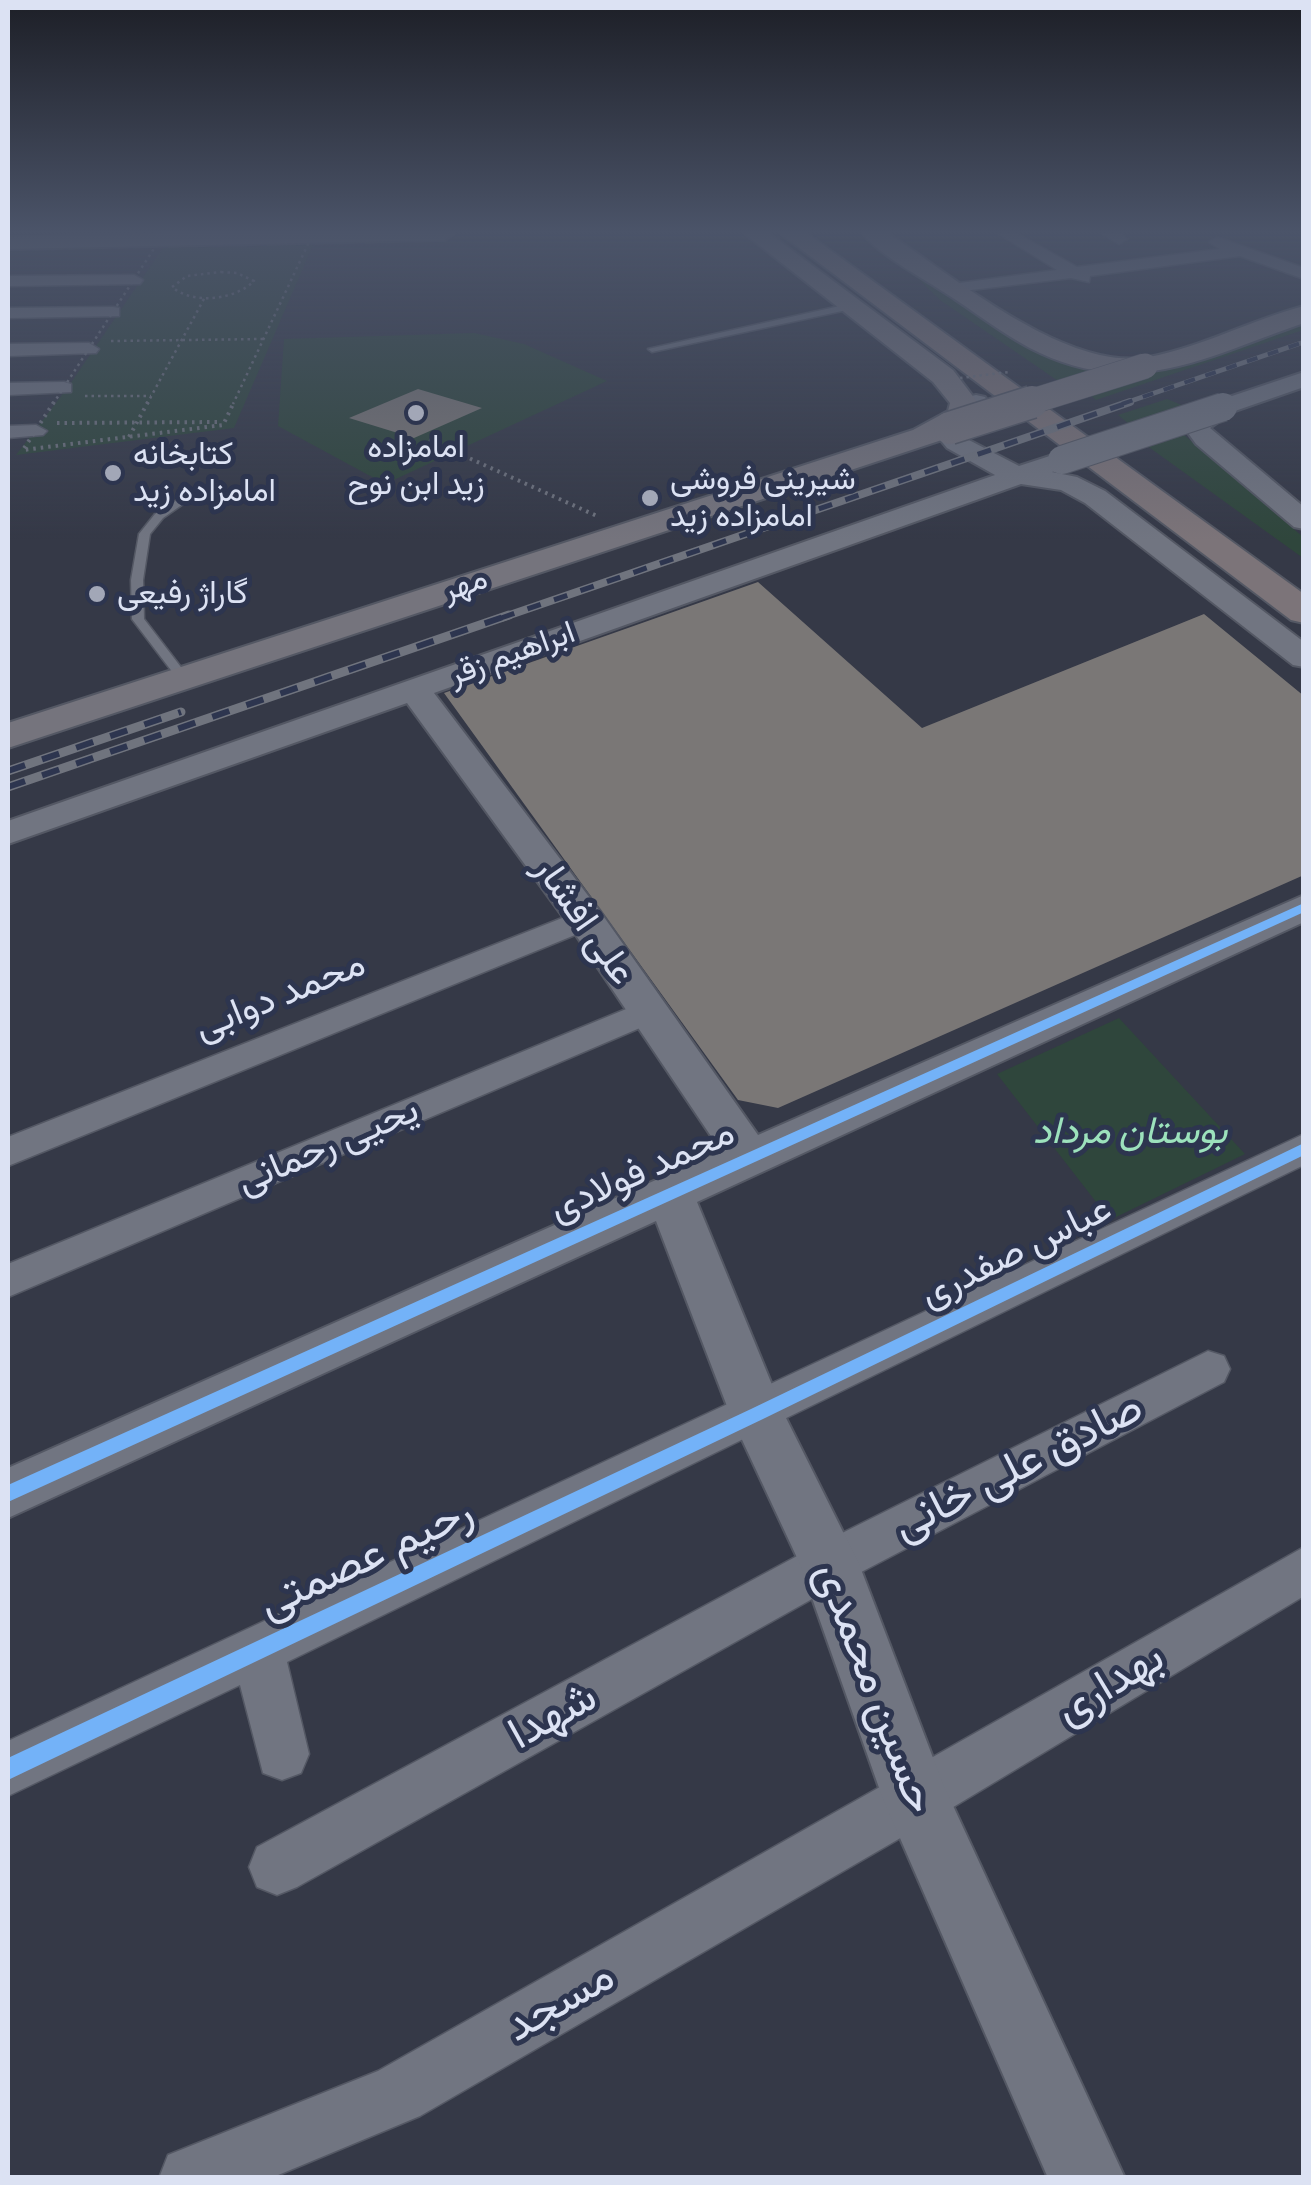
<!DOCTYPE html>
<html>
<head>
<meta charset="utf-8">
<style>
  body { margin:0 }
  #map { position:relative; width:1311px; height:2185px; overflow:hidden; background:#353947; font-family:"Zilla Slab",serif }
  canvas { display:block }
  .frame { position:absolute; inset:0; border:10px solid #dce2f3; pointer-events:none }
</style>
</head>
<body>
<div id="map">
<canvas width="1311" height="2185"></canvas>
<div class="frame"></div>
</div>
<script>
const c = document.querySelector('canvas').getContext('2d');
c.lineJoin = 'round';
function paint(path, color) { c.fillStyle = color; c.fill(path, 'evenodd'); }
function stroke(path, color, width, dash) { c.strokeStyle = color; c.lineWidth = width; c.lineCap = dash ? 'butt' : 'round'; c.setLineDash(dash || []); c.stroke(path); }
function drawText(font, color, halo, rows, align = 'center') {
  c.font = font + ' "Zilla Slab",Vazirmatn,serif'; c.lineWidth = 10; c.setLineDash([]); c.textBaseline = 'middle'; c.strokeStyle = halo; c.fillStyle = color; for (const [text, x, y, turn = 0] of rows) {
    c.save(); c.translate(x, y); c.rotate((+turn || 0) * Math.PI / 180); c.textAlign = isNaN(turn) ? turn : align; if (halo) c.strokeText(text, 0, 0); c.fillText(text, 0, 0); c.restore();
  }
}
paint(new Path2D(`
  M313,245L234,428L16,455L68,387L163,248Z
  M914,275L951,299L1109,369L1303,319V330L1096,400L1075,383L1064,385L940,300Z
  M474,333L524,344L607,381L385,484L278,426L284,339Z
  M1167,399L1189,408L1176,428L1303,537V558L1132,435L1140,433L1118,415Z
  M1119,1018L1245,1154L1110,1220L997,1074Z`), '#2f463c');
paint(new Path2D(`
  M418,389L482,408L414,438L349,418Z
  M758,582L922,728L1204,614L1304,696V875L778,1108L738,1100L444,693Z`), '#7a7776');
const service = new Path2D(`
  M853,303L856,308L652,352L648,349Z
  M177,500L186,502L163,518L150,534L143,580L144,619L190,679L184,683L180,682L132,619L131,580L139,534L155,514Z`);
const minor = new Path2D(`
  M999,234H1018L1077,267L1220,249L1209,242L1217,237L1304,268V279L1240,256L1090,276L1089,282L1071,278L946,293L943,289L952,284L1057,270Z
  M1102,234H1122L1127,239L1119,244Z
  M134,275L143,280L140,284L8,286V276Z
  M113,307L119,308V316L8,318V308Z
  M89,343L99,349L96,353L8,356V344Z
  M64,382L71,384V392L8,395V383Z
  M36,425L47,431L43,435L8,438V426Z
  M585,909L597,912L602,919L597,926L8,1166V1137Z
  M648,1000L661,1003L666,1011L661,1019L8,1297V1264Z
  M1304,1134V1165L287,1662L309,1754L301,1773L282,1780L263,1773L240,1685L8,1796V1741Z
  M1208,1351L1224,1356L1230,1369L1224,1382L846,1580L297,1887L277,1895L257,1887L249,1867L257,1847L812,1548Z
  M1304,1547V1596L935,1818L420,2116L271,2178H159L168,2155L378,2071Z`);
const tertiary = new Path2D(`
  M169,234H454L444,240L8,249V237Z
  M1304,372V387L1232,412L1210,428L1304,507V529L1294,527L1196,444L1183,426L1214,402Z
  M976,395L985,397L993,410L965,438L1019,466L1062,452L1071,454L1075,460L1071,466L1052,472L1077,477L1105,491L1304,642V667L1293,665L1085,503L1061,490L1021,484L434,693L599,910L758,1135L1304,895V922L697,1202L784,1414L859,1564L943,1784L1125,2178H1048L883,1799L800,1564L730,1414L656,1221L8,1518V1468L721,1151L569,925L407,703L8,844V821L995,475L947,448L938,437L968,409L964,402L967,397Z`);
const secondary = new Path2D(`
  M745,234H770L953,370L978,403L972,421L963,426L960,434L8,748V723L913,430L948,411L950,403L933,382Z
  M863,234H889C956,278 1067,372 1149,357C1202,347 1251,320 1304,306V323C1210,355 1138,399 1040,353C1010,339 983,318 956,300C930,282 881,257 863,234Z`);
const trunk = new Path2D(`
  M781,234H808L1304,594V623L1291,620Z`);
stroke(service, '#545864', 3);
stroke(minor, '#545864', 3);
stroke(tertiary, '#545864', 4);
stroke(secondary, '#545864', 4);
stroke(trunk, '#545864', 4);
stroke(new Path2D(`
  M221,272L237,273L254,281C235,300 193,305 172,287L187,276Z
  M111,341L263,339
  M85,396H151
  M53,404L157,244L309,242L233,404
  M147,404L205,297`), '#6e727d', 2.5, [2.5, 4]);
stroke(new Path2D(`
  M54,402L23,450L223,425L234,402
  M57,423L220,422
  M129,437L148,402
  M429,440L597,516`), '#6e727d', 4, [2.5, 5]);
paint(service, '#717581');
paint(minor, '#717581');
paint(tertiary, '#717581');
paint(secondary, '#75747d');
paint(trunk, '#7c7479');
const railFar2 = new Path2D(`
  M1122,404L1304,342`);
const railFar1 = new Path2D(`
  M501,618L1130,402`);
const rail = new Path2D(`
  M8,771L181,712
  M8,787L509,615`);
stroke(railFar2, '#70747e', 5);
stroke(railFar1, '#70747e', 8);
stroke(rail, '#70747e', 9);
stroke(railFar2, '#2d354f', 4, [11]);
stroke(railFar1, '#2d354f', 5, [14]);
stroke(rail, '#2d354f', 6, [18]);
const tertiaryBridge = new Path2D(`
  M1062,460L1223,407`);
const secondaryBridgeFar1 = new Path2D(`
  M1024,404L1145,366`);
const secondaryBridge = new Path2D(`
  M950,428L1032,402`);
stroke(tertiaryBridge, '#545864', 30, []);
stroke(secondaryBridgeFar1, '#545864', 26, []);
stroke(secondaryBridge, '#545864', 35, []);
stroke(new Path2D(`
  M960,378L1009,372`), '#6e727d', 2.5, [2.5, 4]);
stroke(tertiaryBridge, '#717581', 28);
stroke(secondaryBridgeFar1, '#75747d', 25);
stroke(secondaryBridge, '#75747d', 32);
paint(new Path2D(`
  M1304,903V912L8,1502V1485Z
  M1304,1143V1155L763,1419L8,1780V1758L751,1409Z`), '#73b2f8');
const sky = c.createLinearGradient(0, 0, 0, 540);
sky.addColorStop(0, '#1d1f27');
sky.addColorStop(0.43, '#4b5469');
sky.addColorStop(1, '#4b546900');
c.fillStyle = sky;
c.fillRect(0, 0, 1311, 540);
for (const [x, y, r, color] of [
  [416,413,10,"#a2a7b7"],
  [113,473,10,"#a2a7b7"],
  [650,498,10,"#a2a7b7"],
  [97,594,10,"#a2a7b7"]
]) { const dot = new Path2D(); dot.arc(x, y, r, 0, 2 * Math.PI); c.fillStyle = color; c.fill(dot); stroke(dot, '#2d354f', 4); }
drawText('32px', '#dce2f3', '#2d354f', [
  ["امامزاده",416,448,"center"],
  ["زید ابن نوح",416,485,"center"],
  ["کتابخانه",133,455],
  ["امامزاده زید",133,492],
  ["شیرینی فروشی",670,480],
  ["امامزاده زید",670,517],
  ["گاراژ رفیعی",117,594]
], 'left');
drawText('32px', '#dce2f3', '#2d354f', [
  ["مهر",465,585,-19],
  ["ابراهیم زقر",512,654,-20]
]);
drawText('38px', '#dce2f3', '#2d354f', [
  ["علی افشار",584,921,55],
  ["محمد دوابی",280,996,-22],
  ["یحیی رحمانی",328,1146,-23],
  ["محمد فولادی",642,1171,-24],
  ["عباس صفدری",1016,1252,-26]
]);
drawText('italic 38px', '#9ce2bc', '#2d354f', [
  ["بوستان مرداد",1130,1132]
]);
drawText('45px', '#dce2f3', '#2d354f', [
  ["صادق علی خانی",1018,1467,-27],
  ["رحیم عصمتی",366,1558,-25],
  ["بهداری",1110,1684,-31],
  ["حسین محمدی",875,1688,69],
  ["شهدا",553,1716,-29],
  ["مسجد",560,2002,-30]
]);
</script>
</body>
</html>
